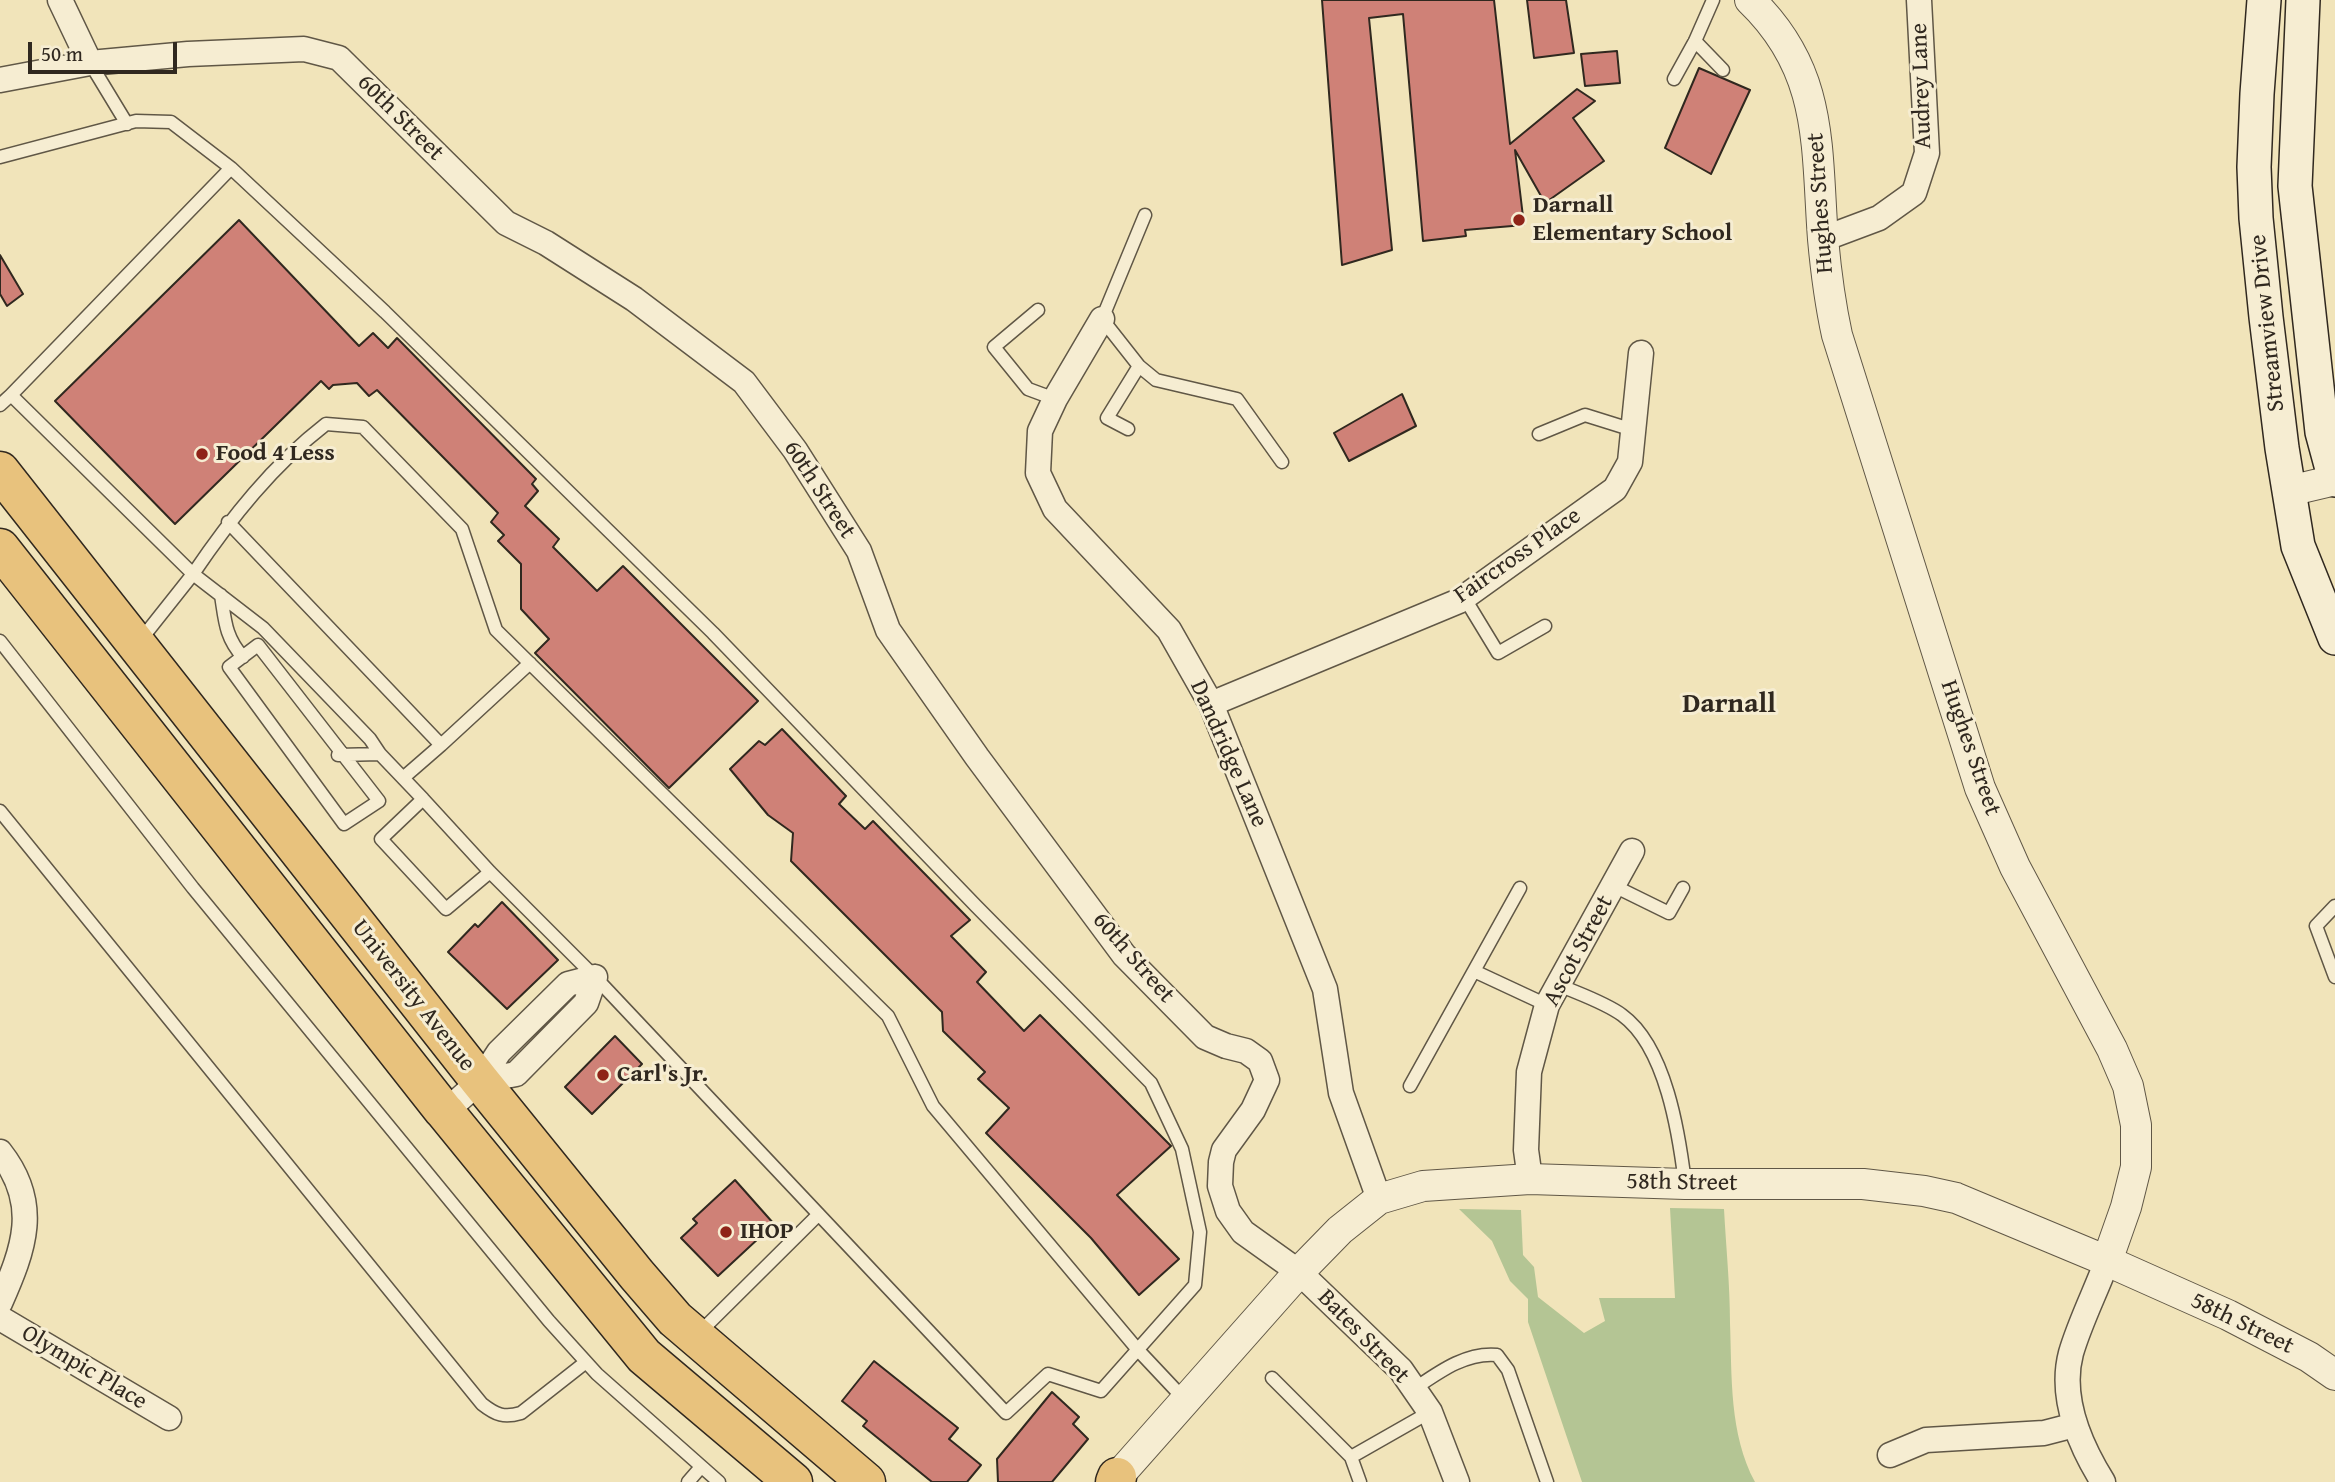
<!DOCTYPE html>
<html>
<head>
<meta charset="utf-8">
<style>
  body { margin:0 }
  #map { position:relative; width:2335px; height:1482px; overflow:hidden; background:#f1e4ba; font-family:"Gentium Book Plus",serif }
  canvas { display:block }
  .scale { position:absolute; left:28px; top:42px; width:149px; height:32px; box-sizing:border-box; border:4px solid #30281f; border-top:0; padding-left:9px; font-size:21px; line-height:24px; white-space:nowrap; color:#30281f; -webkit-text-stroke:5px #f6edd2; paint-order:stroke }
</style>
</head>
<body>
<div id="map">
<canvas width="2335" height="1482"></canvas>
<div class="scale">50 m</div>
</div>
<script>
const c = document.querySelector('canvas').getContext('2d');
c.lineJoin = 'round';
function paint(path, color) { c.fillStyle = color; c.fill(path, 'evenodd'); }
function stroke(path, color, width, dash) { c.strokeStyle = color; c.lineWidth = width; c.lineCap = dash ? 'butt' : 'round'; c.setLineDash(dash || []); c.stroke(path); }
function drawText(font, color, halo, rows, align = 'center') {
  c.font = font + ' "Gentium Book Plus",serif'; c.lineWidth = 6; c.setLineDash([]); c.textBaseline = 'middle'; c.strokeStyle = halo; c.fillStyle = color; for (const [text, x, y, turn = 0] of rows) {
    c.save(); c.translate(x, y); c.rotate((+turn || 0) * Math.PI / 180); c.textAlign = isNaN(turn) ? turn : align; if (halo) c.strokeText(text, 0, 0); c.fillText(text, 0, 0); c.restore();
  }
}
paint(new Path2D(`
  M1670,1208L1724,1209C1726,1247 1730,1285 1730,1323C1732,1376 1729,1434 1755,1482H1582L1528,1322V1299L1510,1281L1492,1241L1459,1209L1521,1210L1523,1255L1534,1267L1538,1297L1584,1333L1605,1321L1599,1298H1675Z`), '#b4c594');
const building = new Path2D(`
  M1322,0H1494L1510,144L1577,89L1595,101L1573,118L1604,161L1545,203L1515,150L1524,225L1465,230L1466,236L1423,241L1403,14L1369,18L1392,250L1342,265Z
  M1527,0H1566L1574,53L1534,58Z
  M1617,51L1620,83L1585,86L1581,54Z
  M1699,68L1750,90L1711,174L1665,148Z
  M239,220L359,346L373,333L388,348L397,338L536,479L532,484L538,491L525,506L559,539L553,547L597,591L623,566L758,701L669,788L535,653L549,639L521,609V564L498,541L504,535L491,522L498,513L377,390L369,396L357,383L333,385L329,389L321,381L175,524L55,401Z
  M0,255L23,294L7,306L0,294Z
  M1402,394L1416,426L1349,461L1334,433Z
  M782,729L846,796L839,804L865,829L873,821L970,920L951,936L986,972L977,982L1024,1031L1040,1015L1171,1146L1117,1195L1179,1259L1139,1295L1091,1238L986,1133L1009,1108L978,1079L985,1072L943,1031L942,1012L791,861L793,833L768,815L730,769L759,741L765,745Z
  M502,902L558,960L507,1009L448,952L475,924L478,927Z
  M615,1036L642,1064L592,1114L565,1087Z
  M735,1180L774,1224L718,1276L681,1238L697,1223L693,1219Z
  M874,1361L958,1428L949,1439L981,1465L967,1482H932L863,1426L867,1421L842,1401Z
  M1052,1392L1079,1417L1073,1424L1088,1439L1052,1482H998L997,1459Z`);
paint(building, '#cf8177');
stroke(building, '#30281f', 2);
const service = new Path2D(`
  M1695,41L1723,70
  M90,63L127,124
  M1674,79L1695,41L1713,0
  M0,157L136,121L171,122L231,168L11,395
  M231,168L385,312L713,633L976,906L1151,1083L1182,1149L1200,1232L1195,1285L1101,1391L1048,1374L1006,1413L595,977L490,872L423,799L381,839L446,909L490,872
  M1038,310L994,347L1028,389L1055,399
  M1139,366L1156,380L1237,399L1282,462
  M0,405L11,395L193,574L139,642
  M1128,429L1107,418L1139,366L1102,319L1145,215
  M1539,434L1585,415L1633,430
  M228,522L441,745L530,663
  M221,595C225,620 225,637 243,657
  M1464,597L1498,653L1545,626
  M0,641L193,888L549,1321L597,1374L719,1482
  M258,645L379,801L344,824L229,667Z
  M338,755L380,754
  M403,778L441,745
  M423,799L380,754L370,739L263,628L193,574C231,518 273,465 326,424L363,427L462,529L496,630L888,1016L933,1106L1138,1350L1185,1400
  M0,811L482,1404C496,1415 504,1418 521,1413L586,1362
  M1614,886L1669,913L1683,888
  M2335,906L2316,926L2335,977
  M1474,971L1547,1005
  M1559,985C1579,994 1604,1002 1622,1015C1666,1047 1679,1134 1685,1183
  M1410,1086L1520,888
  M698,1334L818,1215
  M1272,1378L1351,1457
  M1414,1389C1439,1372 1466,1352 1497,1355L1508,1370L1547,1482
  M688,1482L701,1467
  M1360,1482L1351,1457L1430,1412`);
const minor = new Path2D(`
  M60,0L90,63
  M0,80L90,63L188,54L304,49L339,58L506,223L546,243L634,299L744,382L795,450L859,551L888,630L977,757L1124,955L1205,1037L1226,1046L1246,1051L1260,1061L1267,1080L1253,1110L1224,1150L1221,1162L1220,1186L1228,1211L1243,1232L1299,1272L1401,1370L1430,1412L1457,1482
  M1823,239L1879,218L1914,193L1927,153L1919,0
  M1102,319L1055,399L1040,431L1038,473L1055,509L1169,630L1211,704L1325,989L1341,1093L1379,1199
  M1211,704L1459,601L1615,489L1630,462L1641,353
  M480,1081L516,1074L586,1003L595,977
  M445,1112L480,1081L499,1052L568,984L595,977
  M0,1152C41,1204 24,1249 0,1303
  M1530,1179L1526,1150L1529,1072L1547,1005L1632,851
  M0,1318L169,1418
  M1890,1455L1926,1440L2044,1433L2075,1425
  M2103,1482C2080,1445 2059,1398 2071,1353C2080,1322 2096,1291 2107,1261`);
const tertiary = new Path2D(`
  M1750,0C1824,71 1816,146 1823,239C1826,272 1830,303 1837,335L1980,788L2015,867L2112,1049L2128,1086L2136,1125V1167L2126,1207L2107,1261
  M2289,491L2335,480
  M1113,1482L1299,1272L1340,1230L1379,1199L1423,1186L1530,1179L1685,1184H1863L1924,1191L1956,1198L2107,1261L2228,1315L2309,1357L2335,1375`);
const secondary = new Path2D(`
  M2264,0L2257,94L2254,167L2256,218L2266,317L2282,448L2298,546L2335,638
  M2303,0L2295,186L2322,432L2335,480`);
const primary = new Path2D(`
  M0,471L480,1081L637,1275L675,1319L866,1482
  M0,548L443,1110
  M445,1112L644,1356L793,1482
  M1115,1482L1117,1477`);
stroke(service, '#605746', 15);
stroke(minor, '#605746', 27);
stroke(tertiary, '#605746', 32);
stroke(secondary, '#30281f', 36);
stroke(primary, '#30281f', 41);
stroke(service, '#f6edd2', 12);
stroke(minor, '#f6edd2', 24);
stroke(tertiary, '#f6edd2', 30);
stroke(secondary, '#f6edd2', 33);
stroke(primary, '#e8c27d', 38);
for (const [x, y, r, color] of [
  [1519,220,7,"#8f2418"],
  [202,454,7,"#8f2418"],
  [603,1075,7,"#8f2418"],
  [726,1232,7,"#8f2418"]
]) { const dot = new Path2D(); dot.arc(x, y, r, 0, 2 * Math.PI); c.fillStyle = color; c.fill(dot); stroke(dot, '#f6edd2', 2.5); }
drawText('24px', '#30281f', '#f6edd2', [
  ["Audrey Lane",1922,86,-92],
  ["60th Street",400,118,45],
  ["Hughes Street",1821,203,-94],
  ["Streamview Drive",2268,323,-96],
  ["60th Street",819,490,57],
  ["Faircross Place",1518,556,-35],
  ["Hughes Street",1970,748,71],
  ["Dandridge Lane",1228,754,66],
  ["Ascot Street",1579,951,-62],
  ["60th Street",1133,958,49],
  ["University Avenue",413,996,52],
  ["58th Street",1682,1183,1],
  ["58th Street",2242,1324,26],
  ["Bates Street",1363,1337,46],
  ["Olympic Place",84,1368,31]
]);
drawText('bold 24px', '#30281f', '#f6edd2', [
  ["Darnall",1533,206],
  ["Elementary School",1533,234],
  ["Food 4 Less",216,454],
  ["Carl's Jr.",617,1075],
  ["IHOP",740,1232]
], 'left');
drawText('bold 28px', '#30281f', '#f6edd2', [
  ["Darnall",1729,705]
]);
</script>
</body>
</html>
